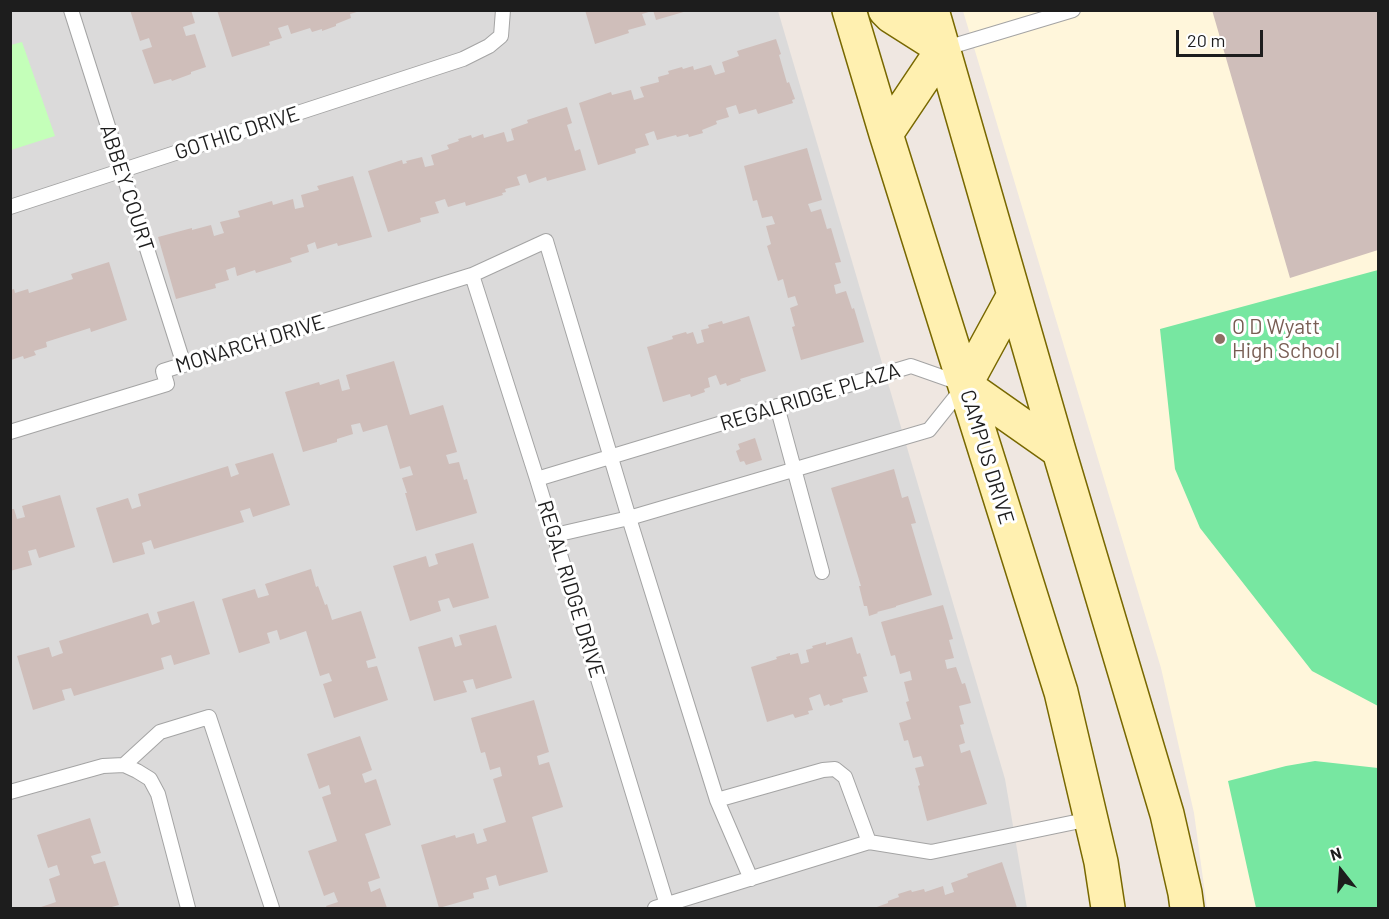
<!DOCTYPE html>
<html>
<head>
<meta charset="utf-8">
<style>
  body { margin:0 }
  #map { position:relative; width:1389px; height:919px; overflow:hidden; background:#efe7e1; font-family:Barlow,sans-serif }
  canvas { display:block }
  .frame { position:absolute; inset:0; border:12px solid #1d1d1d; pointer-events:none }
  .north { position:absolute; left:1311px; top:841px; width:60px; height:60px; -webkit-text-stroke:4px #fff; paint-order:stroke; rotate:343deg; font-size:16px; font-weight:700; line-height:24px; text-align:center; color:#1d1d1d }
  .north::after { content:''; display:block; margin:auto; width:21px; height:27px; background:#1d1d1d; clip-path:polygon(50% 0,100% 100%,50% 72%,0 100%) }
  .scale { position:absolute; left:1176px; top:30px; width:87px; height:27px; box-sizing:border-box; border:3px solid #1d1d1d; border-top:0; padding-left:8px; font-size:18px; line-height:21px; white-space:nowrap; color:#1d1d1d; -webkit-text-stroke:4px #fff; paint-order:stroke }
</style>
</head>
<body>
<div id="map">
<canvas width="1389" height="919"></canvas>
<div class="frame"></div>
<div class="north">N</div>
<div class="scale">20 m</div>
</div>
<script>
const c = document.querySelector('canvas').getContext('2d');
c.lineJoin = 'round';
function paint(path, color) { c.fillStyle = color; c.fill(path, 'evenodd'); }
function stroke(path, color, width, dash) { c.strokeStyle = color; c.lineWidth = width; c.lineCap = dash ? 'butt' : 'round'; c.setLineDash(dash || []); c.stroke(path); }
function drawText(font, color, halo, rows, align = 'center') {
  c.font = font + ' Barlow,sans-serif'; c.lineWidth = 6; c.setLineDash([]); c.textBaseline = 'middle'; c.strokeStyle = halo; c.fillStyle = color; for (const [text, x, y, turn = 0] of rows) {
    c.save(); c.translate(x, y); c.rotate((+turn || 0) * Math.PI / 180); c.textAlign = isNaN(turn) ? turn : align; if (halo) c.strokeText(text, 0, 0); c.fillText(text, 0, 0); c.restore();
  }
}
paint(new Path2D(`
  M10,11H778L1005,779L1027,908H11Z`), '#dbdada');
paint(new Path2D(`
  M963,11H1378V908H1207L1194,813L1161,668Z`), '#fff6db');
paint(new Path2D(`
  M22,42L55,136L11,150V45Z`), '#c4ffb9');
paint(new Path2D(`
  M1378,270V706L1312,671L1200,528L1175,469L1160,329Z
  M1315,761L1378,768V908H1256L1228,781L1286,766Z`), '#77e7a1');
paint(new Path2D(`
  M130,10H191L195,23L183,27L186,36L195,34L206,67L191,72V74L172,81L171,79L154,84L142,50L152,47L149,38L140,41Z
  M217,10H360V11L350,14L351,18L336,24V26L322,31V29L312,32L310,28L291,34L288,25L278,28L282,38L269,42L270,45L232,57Z
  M585,10H652V11L642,14L646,25L628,30L629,33L595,44Z
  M653,10H687V11L656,20Z
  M1212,10H1378V250L1290,278Z
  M776,39L781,54L779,55L787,83L789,82L795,99L792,100L793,103L758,114L756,109L739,114L736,105L726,108L729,117L716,121L717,124L702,130L703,133L689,137L688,134L677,137L676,135L657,140L654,131L645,134L649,145L635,149L636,153L598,165L579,103L611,92L612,95L631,90L634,100L644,97L640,87L659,82L658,77L669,74L668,71L682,67L683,69L693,66L694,70L711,65L715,75L725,72L722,62L739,56L737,51Z
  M567,107L572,123L567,125L575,151L580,149L586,170L547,181L546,177L529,183L526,174L517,177L520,185L505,189L506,192L502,193L503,195L466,206L465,202L448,207L445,199L435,202L439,213L420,218L421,222L388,232L368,171L402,160L403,164L407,163L406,161L422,157L425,167L434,165L431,155L449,149L447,145L459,141L458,139L471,135L472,138L483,134L484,138L504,132L507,142L514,140L511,129L528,123L527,120Z
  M807,148L822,200L808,204L811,212L821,209L827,229L831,228L841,262L835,263L841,283L834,285L836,294L846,291L852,309L854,308L864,342L801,360L792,327L795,326L790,308L798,305L795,296L788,298L783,279L778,281L767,246L771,244L766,226L775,224L772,216L762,218L757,200L753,201L744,166Z
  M353,176L372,237L338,246L337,243L317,249L315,242L307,245L309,252L290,258L292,262L256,273L255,270L237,276L235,267L226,270L229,280L215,284L216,288L176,299L158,237L192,228V230L211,225L214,236L224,233L220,222L240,217L238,211L272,201L273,205L293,199L295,209L304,207L301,195L319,190L317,186Z
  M109,262L127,320L91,332L90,328L46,342L47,347L34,351L36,355L24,359L23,356L11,360L10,290L14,289L15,293L28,289L29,293L73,279L71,274Z
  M749,316L766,371L740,379L741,381L727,386L726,383L720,385L716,375L708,378L710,387L704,389L705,392L691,397L690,394L663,402L647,347L673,339L672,336L686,332L687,334L693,332L697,344L704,342L701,330L709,328L708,325L722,321L723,324Z
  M394,361L410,415L443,405L457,452L446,455L449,464L459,462L464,480L467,479L477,513L416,531L405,493H407L402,478L413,475L410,466L400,469L387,425L363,432L360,423L351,425L353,434L337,439V442L303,452L285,392L319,382L320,385L339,379L342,391L350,389L346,375Z
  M755,438L762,460L746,465L744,461L740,462L736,451L740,449L738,444Z
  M273,453L290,505L253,517L250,508L240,511L244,522L154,549L151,540L142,543L145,554L113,563L96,508L128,498L132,509L141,506L138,494L228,466L231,477L239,474L235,464Z
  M894,469L902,498L908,496L916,523L911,524L932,595L896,606V607L877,612L878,613L869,616L867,606H864L859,586H861L831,488Z
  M60,495L75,547L39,558L36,549L28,551L32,565L10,571V509H14L17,519L25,517L22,506Z
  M473,543L489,598L453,608L449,598L438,601L441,611L410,621L393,566L426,556L429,567L438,564L435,554Z
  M311,569L316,587L318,586L325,605L327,604L332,620L361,611L376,658L366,661L368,668L377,666L388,700L334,718L323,684L332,681L329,673L320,676L306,631L280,640L277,630L267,633L270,643L239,653L222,599L255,589L258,598L269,595L265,584Z
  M194,601L210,654L174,665L171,655L161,658L164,669L74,696L71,688L62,690L65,700L33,710L17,656L49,647L52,657L63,653L59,641L148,613L152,625L160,622L157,612Z
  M943,605L953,639L949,640L954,658L945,660L947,669L956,667L962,684L965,683L971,703L959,706L964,724L960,725L965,743L959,745L961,753L970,750L987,804L927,821L918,786L920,785L915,768L924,766L921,756L913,758L908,740L904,741L899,723L911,719L906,702L909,701L904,682L912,680L910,671L900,674L895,655L891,656L881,622Z
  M496,625L512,678L476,689L473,679L463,681L467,692L434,701L418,647L452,637L455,647L462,645L459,635Z
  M852,637L857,654L860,653L867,676L863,677L868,692L842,699L843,702L830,706L829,704L824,706L820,694L809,698L813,710L808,711L809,714L795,718L793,714L767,722L751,667L777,659L776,657L790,653V655L798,653L801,664L809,662L806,650L813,648L812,646L826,642V645Z
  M534,700L549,752L537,756L539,765L549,762L563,807L532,817L548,872L499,886L496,875L486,878L489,889L473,893L474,898L439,908L421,845L455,835L456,838L474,833L477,844L487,841L483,829L506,822L493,779L502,776L500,767L490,770L485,752L481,753L471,718Z
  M360,736L372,770L362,774L365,783L376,779L391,825L365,834L380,878L368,882L371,892L380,888L387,908H327L326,906L338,902L334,892L324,896L308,851L337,841L322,797L331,794L329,785L319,789L307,754Z
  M90,818L101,853L91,856L94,864L105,861L119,905L108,908H38L56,902L49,879L60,875L57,865L48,868L37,835Z
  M1002,862L1017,908H874L888,903V901L899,897L898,894L911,890L912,892L924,889L925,892L943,886L945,895L954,892L951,883L968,877L967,874Z`), '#cfbeba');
const lane = new Path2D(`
  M71,10L184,365
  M943,49L1073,10
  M10,207L463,59L489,46L501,36L503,10
  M472,275L537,479L667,905
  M777,406L822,572
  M10,432L167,384L163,371L472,275L546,241L629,518L717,800L751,879
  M537,479L911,366L965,385L929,430L629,518L555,535
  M124,765L160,732L209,717L272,908
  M10,792L103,766L124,765L137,771L150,779L158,794L188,908
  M717,800L823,770L835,769L845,777L869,842
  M655,908L869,842L931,852L1090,819`);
const secondary = new Path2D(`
  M849,10L886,134L1061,692L1101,862L1108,908
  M885,10L891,16L943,49L886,134
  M932,10L1059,451L1167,814L1185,893L1187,908
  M1014,295L965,385L1059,451`);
stroke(lane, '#a4a4a4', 16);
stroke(secondary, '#786800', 36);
stroke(lane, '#fff', 14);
stroke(secondary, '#fff0b0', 33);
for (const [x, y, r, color] of [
  [1220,339,6,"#8d6e63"]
]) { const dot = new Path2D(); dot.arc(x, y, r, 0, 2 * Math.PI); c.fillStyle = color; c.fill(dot); stroke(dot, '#fff', 2); }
drawText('21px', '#1d1d1d', '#fff', [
  ["GOTHIC DRIVE",237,133,-18],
  ["ABBEY COURT",127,188,72],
  ["MONARCH DRIVE",250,344,-17],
  ["REGALRIDGE PLAZA",810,397,-17],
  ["CAMPUS DRIVE",987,457,73],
  ["REGAL RIDGE DRIVE",571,589,73]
]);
drawText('21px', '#785e54', '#fff', [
  ["O D Wyatt",1232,327],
  ["High School",1232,351]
], 'left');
</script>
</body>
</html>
